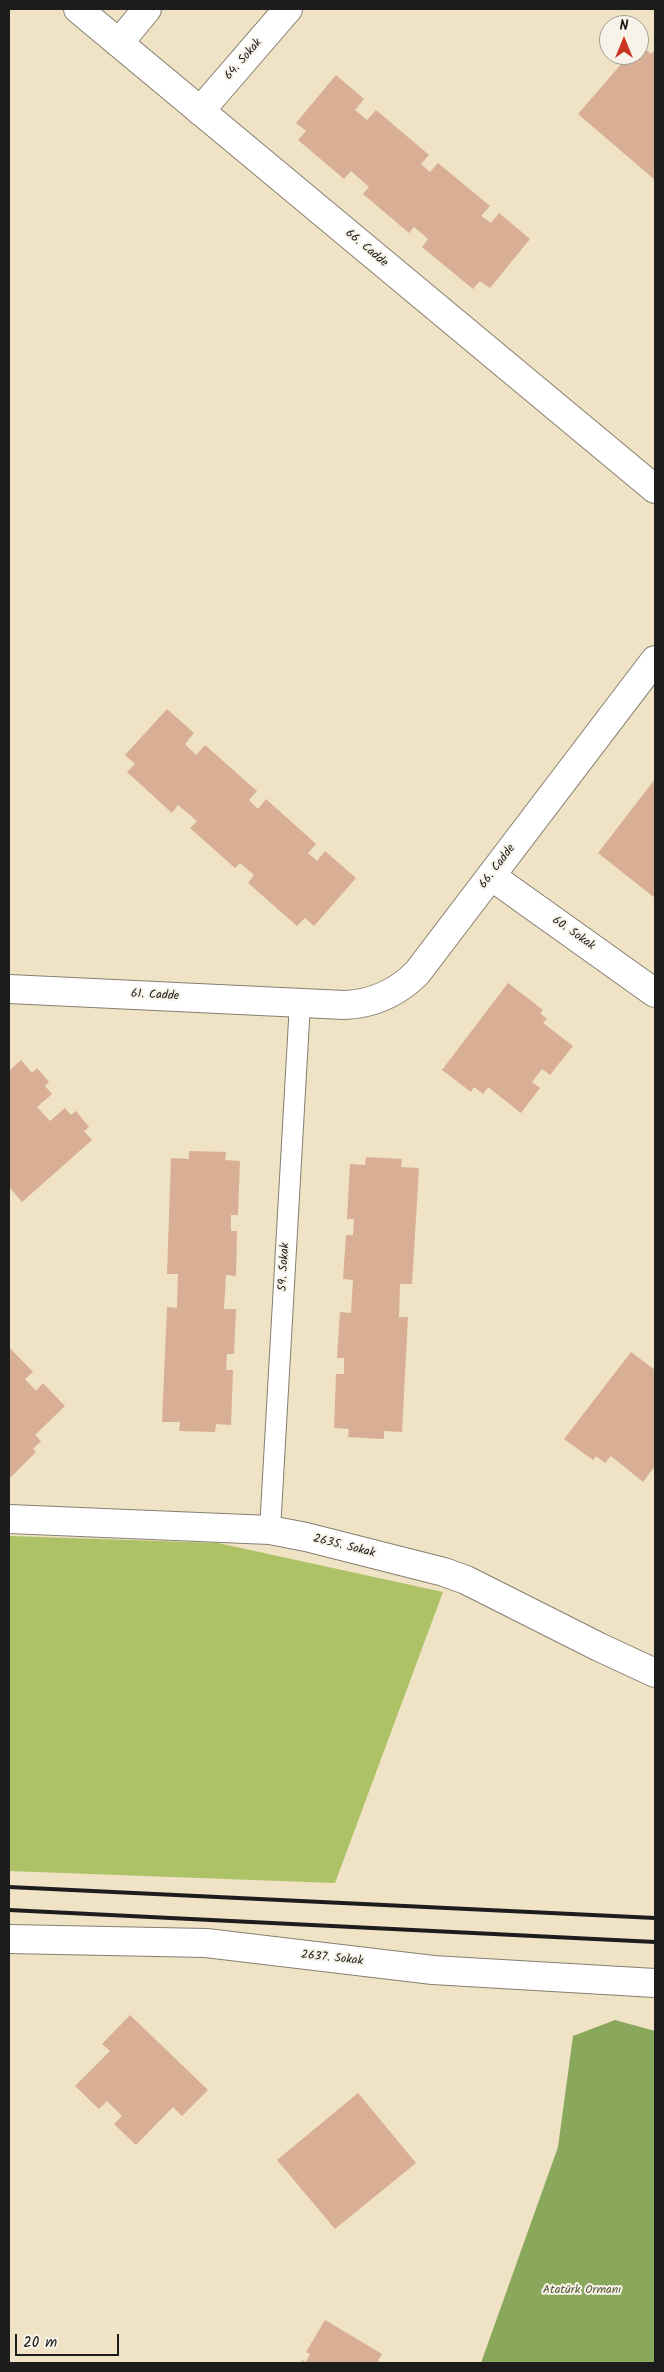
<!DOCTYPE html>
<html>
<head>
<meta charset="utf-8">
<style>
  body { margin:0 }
  #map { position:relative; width:664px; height:2372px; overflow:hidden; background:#efe2c5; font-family:Kalam,sans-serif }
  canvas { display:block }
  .frame { position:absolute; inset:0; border:10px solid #1c1c1c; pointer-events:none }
  .north { position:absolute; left:599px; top:15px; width:50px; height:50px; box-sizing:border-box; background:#f7f3e8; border:1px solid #9f9d96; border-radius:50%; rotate:0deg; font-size:14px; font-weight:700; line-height:20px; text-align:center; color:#1c1c1c }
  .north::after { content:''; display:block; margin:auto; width:18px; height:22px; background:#c8321e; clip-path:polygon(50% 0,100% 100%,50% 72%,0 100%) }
  .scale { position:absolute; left:15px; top:2334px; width:104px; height:22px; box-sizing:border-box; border:2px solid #1c1c1c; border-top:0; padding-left:6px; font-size:15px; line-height:18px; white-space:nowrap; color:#1c1c1c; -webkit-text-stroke:4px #f7f3e8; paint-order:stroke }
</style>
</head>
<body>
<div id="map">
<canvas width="664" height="2372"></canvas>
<div class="frame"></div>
<div class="north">N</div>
<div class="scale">20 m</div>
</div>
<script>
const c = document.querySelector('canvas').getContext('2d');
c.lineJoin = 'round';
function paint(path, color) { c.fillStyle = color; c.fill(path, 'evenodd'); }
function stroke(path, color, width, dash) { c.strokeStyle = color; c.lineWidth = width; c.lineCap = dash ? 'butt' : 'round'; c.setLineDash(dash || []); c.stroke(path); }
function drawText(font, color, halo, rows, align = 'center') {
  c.font = font + ' Kalam,sans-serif'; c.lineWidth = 4; c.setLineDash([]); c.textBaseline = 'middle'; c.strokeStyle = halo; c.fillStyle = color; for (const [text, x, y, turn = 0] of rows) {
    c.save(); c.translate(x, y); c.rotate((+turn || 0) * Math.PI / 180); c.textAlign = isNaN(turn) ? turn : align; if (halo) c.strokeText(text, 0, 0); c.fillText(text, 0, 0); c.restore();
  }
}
paint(new Path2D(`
  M9,1536L218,1543L443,1592L335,1883L9,1871Z`), '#adc266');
paint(new Path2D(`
  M615,2020L655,2031V2363H481L558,2147L573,2036Z`), '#8aa85b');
paint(new Path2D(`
  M639,44L651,54L655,49V180L578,114L629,55H639Z
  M336,75L364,99L355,110L367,120L376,110L429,155L421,164L430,172L438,163L490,206L481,216L491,223L499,213L530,239L490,288L480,281L473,289L422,247L428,239L414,227L409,233L363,194L369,187L351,171L344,179L298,140L306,131L296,123Z
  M167,709L194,733L185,744L196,755L205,745L257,791L249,800L258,809L266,799L316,844L308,853L317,861L325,851L356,878L314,926L305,918L297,926L248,883L254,875L240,863L235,868L190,828L197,821L178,805L172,813L127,772L135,764L125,755Z
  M655,779V898L598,853Z
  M508,983L543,1010L540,1013L547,1019L543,1023L573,1046L550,1075L542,1069L532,1082L540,1088L521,1113L488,1087L483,1094L474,1087L471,1092L442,1070Z
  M21,1060L32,1073L37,1068L49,1082L45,1086L52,1094L37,1107L50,1121L65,1108L71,1115L76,1111L89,1127L84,1131L92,1140L22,1202L9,1187V1071Z
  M189,1151L226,1152L225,1160L240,1161L238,1215H231V1231H237L236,1276L226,1275L224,1309H236L234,1354H227L226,1370H233L231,1425L216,1424L215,1432L179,1431L180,1422H162L167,1307L177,1308L178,1274H167L171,1158L189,1159Z
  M366,1157L402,1159L401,1167L419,1168L412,1284H400L399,1317H408L402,1432L384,1431V1439L348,1437L349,1429L334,1428L336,1374H344V1358H337L340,1312L351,1313L352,1297L353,1280L343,1279L346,1235H353L354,1219H347L350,1164L365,1165Z
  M9,1347L33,1372L25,1379L36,1391L43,1383L65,1406L35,1435L41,1441L33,1449L36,1452L10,1478Z
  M631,1352L655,1370V1466L643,1482L611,1456L605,1463L596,1456L593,1460L564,1439Z
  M130,2015L208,2090L182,2116L173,2107L136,2145L114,2124L122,2116L107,2101L99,2109L75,2086L110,2051L102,2044Z
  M358,2093L416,2163L335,2229L277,2160Z
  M325,2320L382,2354L378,2361L382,2363H300L302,2360L306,2362L310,2354L306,2352Z`), '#d8af94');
const pedestrian = new Path2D(`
  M270,1530L300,1003`);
const minor = new Path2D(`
  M119,43L147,9
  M200,111L288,9
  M491,876L655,993
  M9,1519L270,1530L306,1537L444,1572L466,1580L599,1647L655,1673
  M9,1939L206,1943L433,1970L655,1983`);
const tertiary = new Path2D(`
  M78,9L655,489
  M9,989L344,1005C373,1004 397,993 417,973L655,660`);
stroke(pedestrian, '#867f70', 22);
stroke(minor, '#867f70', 30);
stroke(tertiary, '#867f70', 30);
stroke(pedestrian, '#fff', 20);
stroke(minor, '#fff', 28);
stroke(tertiary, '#fff', 28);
stroke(new Path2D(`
  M9,1887L655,1918
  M9,1910L655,1942`), '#1c1c1c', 4);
drawText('12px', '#1c1c1c', '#f7f3e8', [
  ["64. Sokak",244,60,-49],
  ["66. Cadde",366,249,40],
  ["66. Cadde",498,867,-53],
  ["60. Sokak",573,934,35],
  ["61. Cadde",155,996,3],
  ["59. Sokak",285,1267,-87],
  ["2635. Sokak",344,1547,14],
  ["2637. Sokak",332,1959,6]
]);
drawText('12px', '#4f5636', '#f7f3e8', [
  ["Atatürk Ormanı",582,2291]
]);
</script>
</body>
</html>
